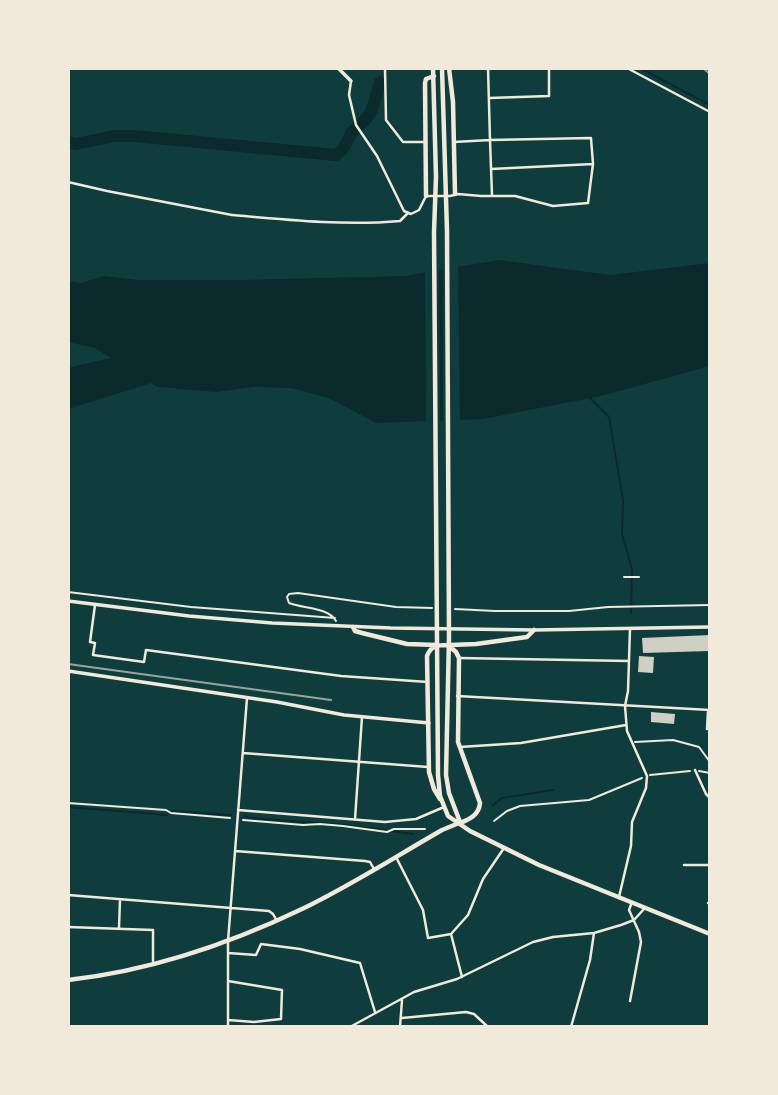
<!DOCTYPE html>
<html>
<head>
<meta charset="utf-8">
<style>
  body { margin:0 }
  #map { position:relative; width:778px; height:1095px; overflow:hidden; background:#0f3d3e; font-family:"Titillium Web",sans-serif }
  canvas { display:block }
  .frame { position:absolute; inset:0; border:70px solid #f1e9da; pointer-events:none }
</style>
</head>
<body>
<div id="map">
<canvas width="778" height="1095"></canvas>
<div class="frame"></div>
</div>
<script>
const c = document.querySelector('canvas').getContext('2d');
c.lineJoin = 'round';
function paint(path, color) { c.fillStyle = color; c.fill(path, 'evenodd'); }
function stroke(path, color, width, dash) { c.strokeStyle = color; c.lineWidth = width; c.lineCap = dash ? 'butt' : 'round'; c.setLineDash(dash || []); c.stroke(path); }
paint(new Path2D(`
  M499,260L610,275L710,263V366L601,396L483,419L376,423L329,398L291,388L254,387L216,392L158,387L151,383L68,409V368L111,358L95,348L68,342V281L81,283L103,276L139,280H240L404,276Z`), '#0a2a2b');
paint(new Path2D(`
  M458,263L460,423L443,424V266Z
  M439,267L440,424H426L425,269Z`), '#0f3d3e');
stroke(new Path2D(`
  M640,68L710,105
  M589,397L609,417L623,500L622,534L632,569L631,613
  M493,805L502,798L553,790
  M68,807L167,815
  M172,811L231,815
  M245,816L250,818L346,825L413,834`), '#0a2a2b', 2);
stroke(new Path2D(`
  M68,142L76,144L114,136H134L336,155L343,149L352,132L366,119L372,110L380,82`), '#0a2a2b', 12);
paint(new Path2D(`
  M710,635V651L643,653L642,638Z
  M639,656L654,657L653,673L638,672Z
  M651,712L675,714L674,724L651,722Z`), '#cfcfc3');
stroke(new Path2D(`
  M624,577H639
  M68,592L191,607L335,618
  M455,609L495,611H569L608,607L710,605
  M336,621C328,607 304,609 289,603L287,597L289,594L298,593L396,607L432,608
  M635,742L673,740L699,747L710,762
  M699,771L710,773
  M650,775L690,771
  M68,803L166,810L171,813L230,818
  M243,820L303,825L320,824L343,826L387,832L394,829H425
  M494,821L507,811L520,806L589,800L642,778`), '#f1e9da', 2);
stroke(new Path2D(`
  M233,215C288,220 345,226 400,221L408,213`), '#f1e9da', 2.5);
stroke(new Path2D(`
  M385,68L386,120L403,142H425
  M627,68L710,112
  M489,69L503,68
  M351,81L349,95L356,125L377,156L404,211L411,214L419,210L426,196H450L458,194L481,196H515L553,206L588,203L593,164L591,138L490,140L488,68
  M489,98L549,96V68
  M454,142L490,140L492,195
  M491,169L593,164
  M68,182L107,191L232,215
  M95,605L90,642L95,643L93,655L144,662L146,650L341,676L428,682
  M459,658L629,661
  M457,696L710,710
  M707,729L708,711
  M460,747L521,743L626,725
  M243,753L428,767
  M695,770L706,794L710,798
  M238,810L385,822L416,819L444,807
  M355,819L362,717
  M235,851L365,861L370,862L374,869
  M396,857L423,910L428,938L451,934
  M684,865H710
  M68,895L269,911L273,914L277,921
  M619,897L631,846L632,822L646,788L647,776L627,731L625,706L628,691L630,629
  M708,903H710
  M68,927L153,930V964
  M119,928L120,900
  M228,953L256,955L261,944L300,949L360,963L375,1012
  M462,977L451,934L468,915L483,879L504,848
  M228,981L282,990L281,1019L254,1022L228,1020
  M630,1001L641,942L639,932L629,910L632,902
  M402,1018L466,1012L474,1014L488,1027
  M228,1027V941L247,698
  M350,1027L414,992L457,979L533,942L553,937L594,933L621,925L634,920L644,909
  M400,1027L402,1000
  M571,1027L590,960L594,933`), '#f1e9da', 2.5);
stroke(new Path2D(`
  M338,68L351,81
  M68,601L189,616L272,623L391,628L534,630L710,627
  M68,671L277,702L344,715L429,723`), '#f1e9da', 3.5);
stroke(new Path2D(`
  M68,980C149,971 229,944 302,909C350,886 395,857 442,830L459,823`), '#f1e9da', 4.5);
stroke(new Path2D(`
  M433,68L436,177L434,232L438,775L440,796L448,816L470,831L539,865L710,934
  M442,68L447,231L449,637L446,775L449,793L460,822
  M449,68L453,102L455,194
  M426,196L425,83L426,79L434,76
  M353,627L355,631L362,633L407,644L437,645
  M451,645L476,644L527,637L534,630
  M440,799L434,789L429,772L427,656C431,645 438,645 448,645L456,652L459,658L458,742L480,803C479,815 470,819 460,823`), '#f1e9da', 4.5);
stroke(new Path2D(`
  M703,68L710,74
  M68,664L331,700`), '#97a49c', 2);
</script>
</body>
</html>
